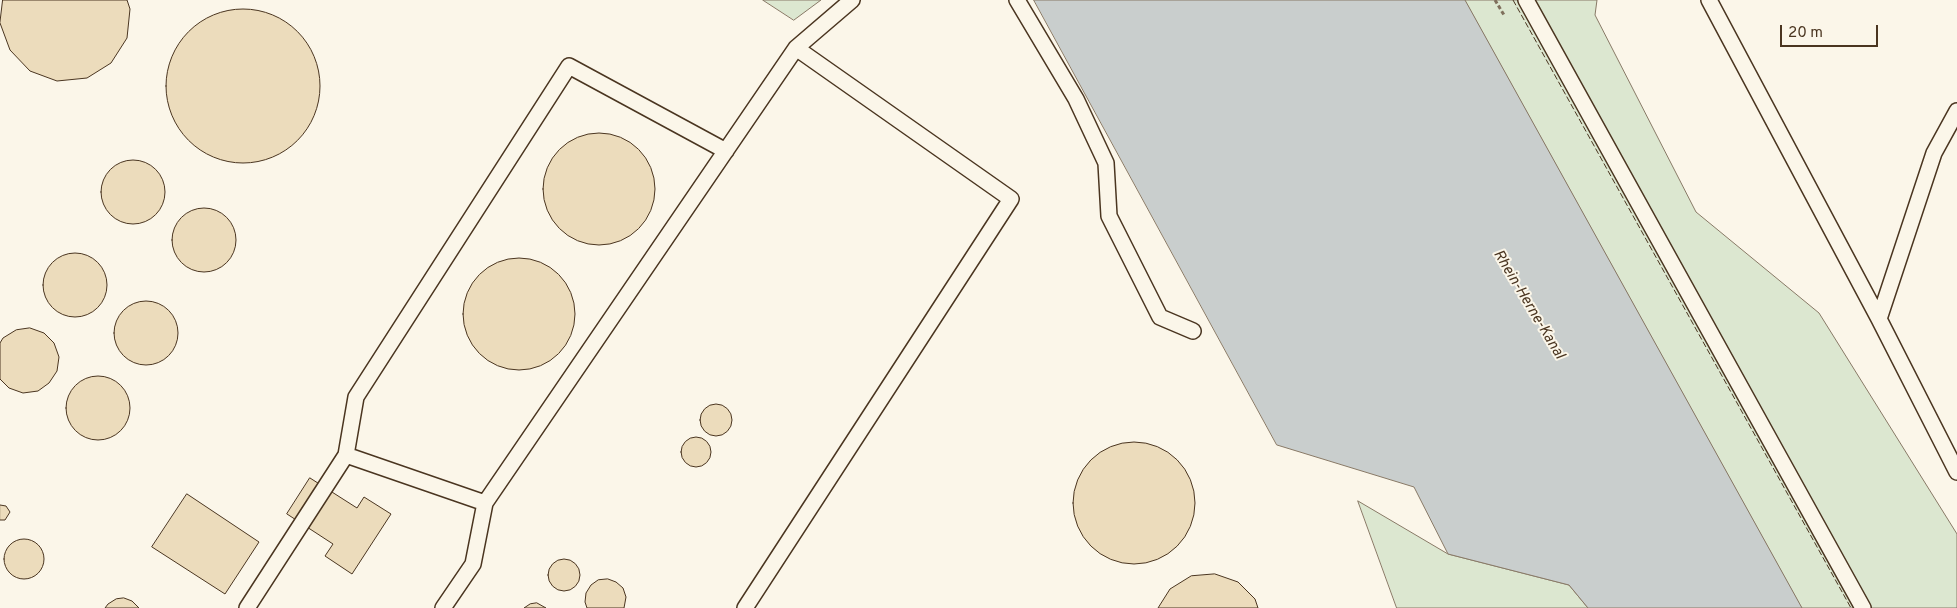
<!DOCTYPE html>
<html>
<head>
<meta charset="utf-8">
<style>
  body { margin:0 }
  #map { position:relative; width:1957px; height:608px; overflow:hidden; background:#fbf6e9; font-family:Overpass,sans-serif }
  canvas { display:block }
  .scale { position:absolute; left:1780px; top:25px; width:98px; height:22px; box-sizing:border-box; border:2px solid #4a3520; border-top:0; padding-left:6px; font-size:15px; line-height:18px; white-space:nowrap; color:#4a3520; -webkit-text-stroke:4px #fbf6e9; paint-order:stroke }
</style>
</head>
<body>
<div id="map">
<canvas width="1957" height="608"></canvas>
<div class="scale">20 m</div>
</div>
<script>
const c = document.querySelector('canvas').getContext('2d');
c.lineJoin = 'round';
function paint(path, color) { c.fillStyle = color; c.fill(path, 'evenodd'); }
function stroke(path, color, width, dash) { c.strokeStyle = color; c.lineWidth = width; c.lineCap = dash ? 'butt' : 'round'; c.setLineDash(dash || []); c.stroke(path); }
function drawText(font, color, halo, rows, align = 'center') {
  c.font = font + ' Overpass,sans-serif'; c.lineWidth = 4; c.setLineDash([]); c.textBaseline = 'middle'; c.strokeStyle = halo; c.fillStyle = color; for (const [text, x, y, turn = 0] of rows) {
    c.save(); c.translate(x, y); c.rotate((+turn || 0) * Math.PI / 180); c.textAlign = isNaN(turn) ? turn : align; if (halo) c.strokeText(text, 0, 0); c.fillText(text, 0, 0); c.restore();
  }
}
const green = new Path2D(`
  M763,0H821L794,20Z
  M1465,0H1597L1595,15L1696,212L1819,313L1957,534V608H1802Z
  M1358,501L1448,554L1569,585L1588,608H1397Z`);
paint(green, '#dce7d0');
stroke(green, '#887966', 1);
const water = new Path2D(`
  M1034,0H1465L1802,608H1588L1569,585L1448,554L1414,487L1277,445Z`);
paint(water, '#c9cecd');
stroke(water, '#887966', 1);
const building = new Path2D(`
  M3,0H127L130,9L127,38L111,63L87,78L57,81L30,71L10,50L0,23Z
  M166 86a77 77 0 1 1 154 0a77 77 0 1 1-154 0Z
  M543 189a56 56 0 1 1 112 0a56 56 0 1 1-112 0Z
  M101 192a32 32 0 1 1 64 0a32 32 0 1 1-64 0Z
  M172 240a32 32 0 1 1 64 0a32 32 0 1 1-64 0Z
  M43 285a32 32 0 1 1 64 0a32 32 0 1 1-64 0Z
  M463 314a56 56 0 1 1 112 0a56 56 0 1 1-112 0Z
  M114 333a32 32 0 1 1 64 0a32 32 0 1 1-64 0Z
  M30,328L44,333L54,343L59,357L57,371L49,383L38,391L23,393L9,388L0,379V343L3,338L16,330Z
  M66 408a32 32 0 1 1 64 0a32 32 0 1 1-64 0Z
  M700 420a16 16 0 1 1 32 0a16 16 0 1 1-32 0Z
  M681 452a15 15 0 1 1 30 0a15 15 0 1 1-30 0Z
  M1073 503a61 61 0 1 1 122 0a61 61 0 1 1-122 0Z
  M310,478L357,508L364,497L391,514L352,574L325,556L333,544L287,514Z
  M187,494L259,542L225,594L152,547Z
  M0,505L6,506L10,512L5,520H0Z
  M4 559a20 20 0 1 1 40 0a20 20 0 1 1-40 0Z
  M548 575a16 16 0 1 1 32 0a16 16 0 1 1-32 0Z
  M1215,574L1238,582L1255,599L1258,608H1158L1170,589L1191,576Z
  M608,579L616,582L623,588L626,597L624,608H587L585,602L586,593L591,585L598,580Z
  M124,598L132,601L139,608H105L108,604L116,599Z
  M537,603L546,608H524L530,604Z`);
paint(building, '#ecdcbc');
stroke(building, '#4a3520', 1);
const service = new Path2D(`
  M1017,0L1076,99L1106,163L1109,216L1160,317L1193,331
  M1526,0L1863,608
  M1709,0L1879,319L1957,472
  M1879,319L1934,153L1957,111
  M346,455L485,503L796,48L852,0
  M247,608L346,455L356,397L569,66L726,151
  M443,608L473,564L485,503
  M745,608L1011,199L796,48`);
stroke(service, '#4a3520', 18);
stroke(new Path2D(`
  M1495,0L1504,15`), '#7f6f5c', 3, [4, 2.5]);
stroke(service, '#fbf6e9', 15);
stroke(new Path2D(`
  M1513,0L1851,608`), '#4a3520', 1, [6, 2.5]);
drawText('italic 15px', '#4a3520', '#fbf6e9', [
  ["Rhein-Herne-Kanal",1528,305,59]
]);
</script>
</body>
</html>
